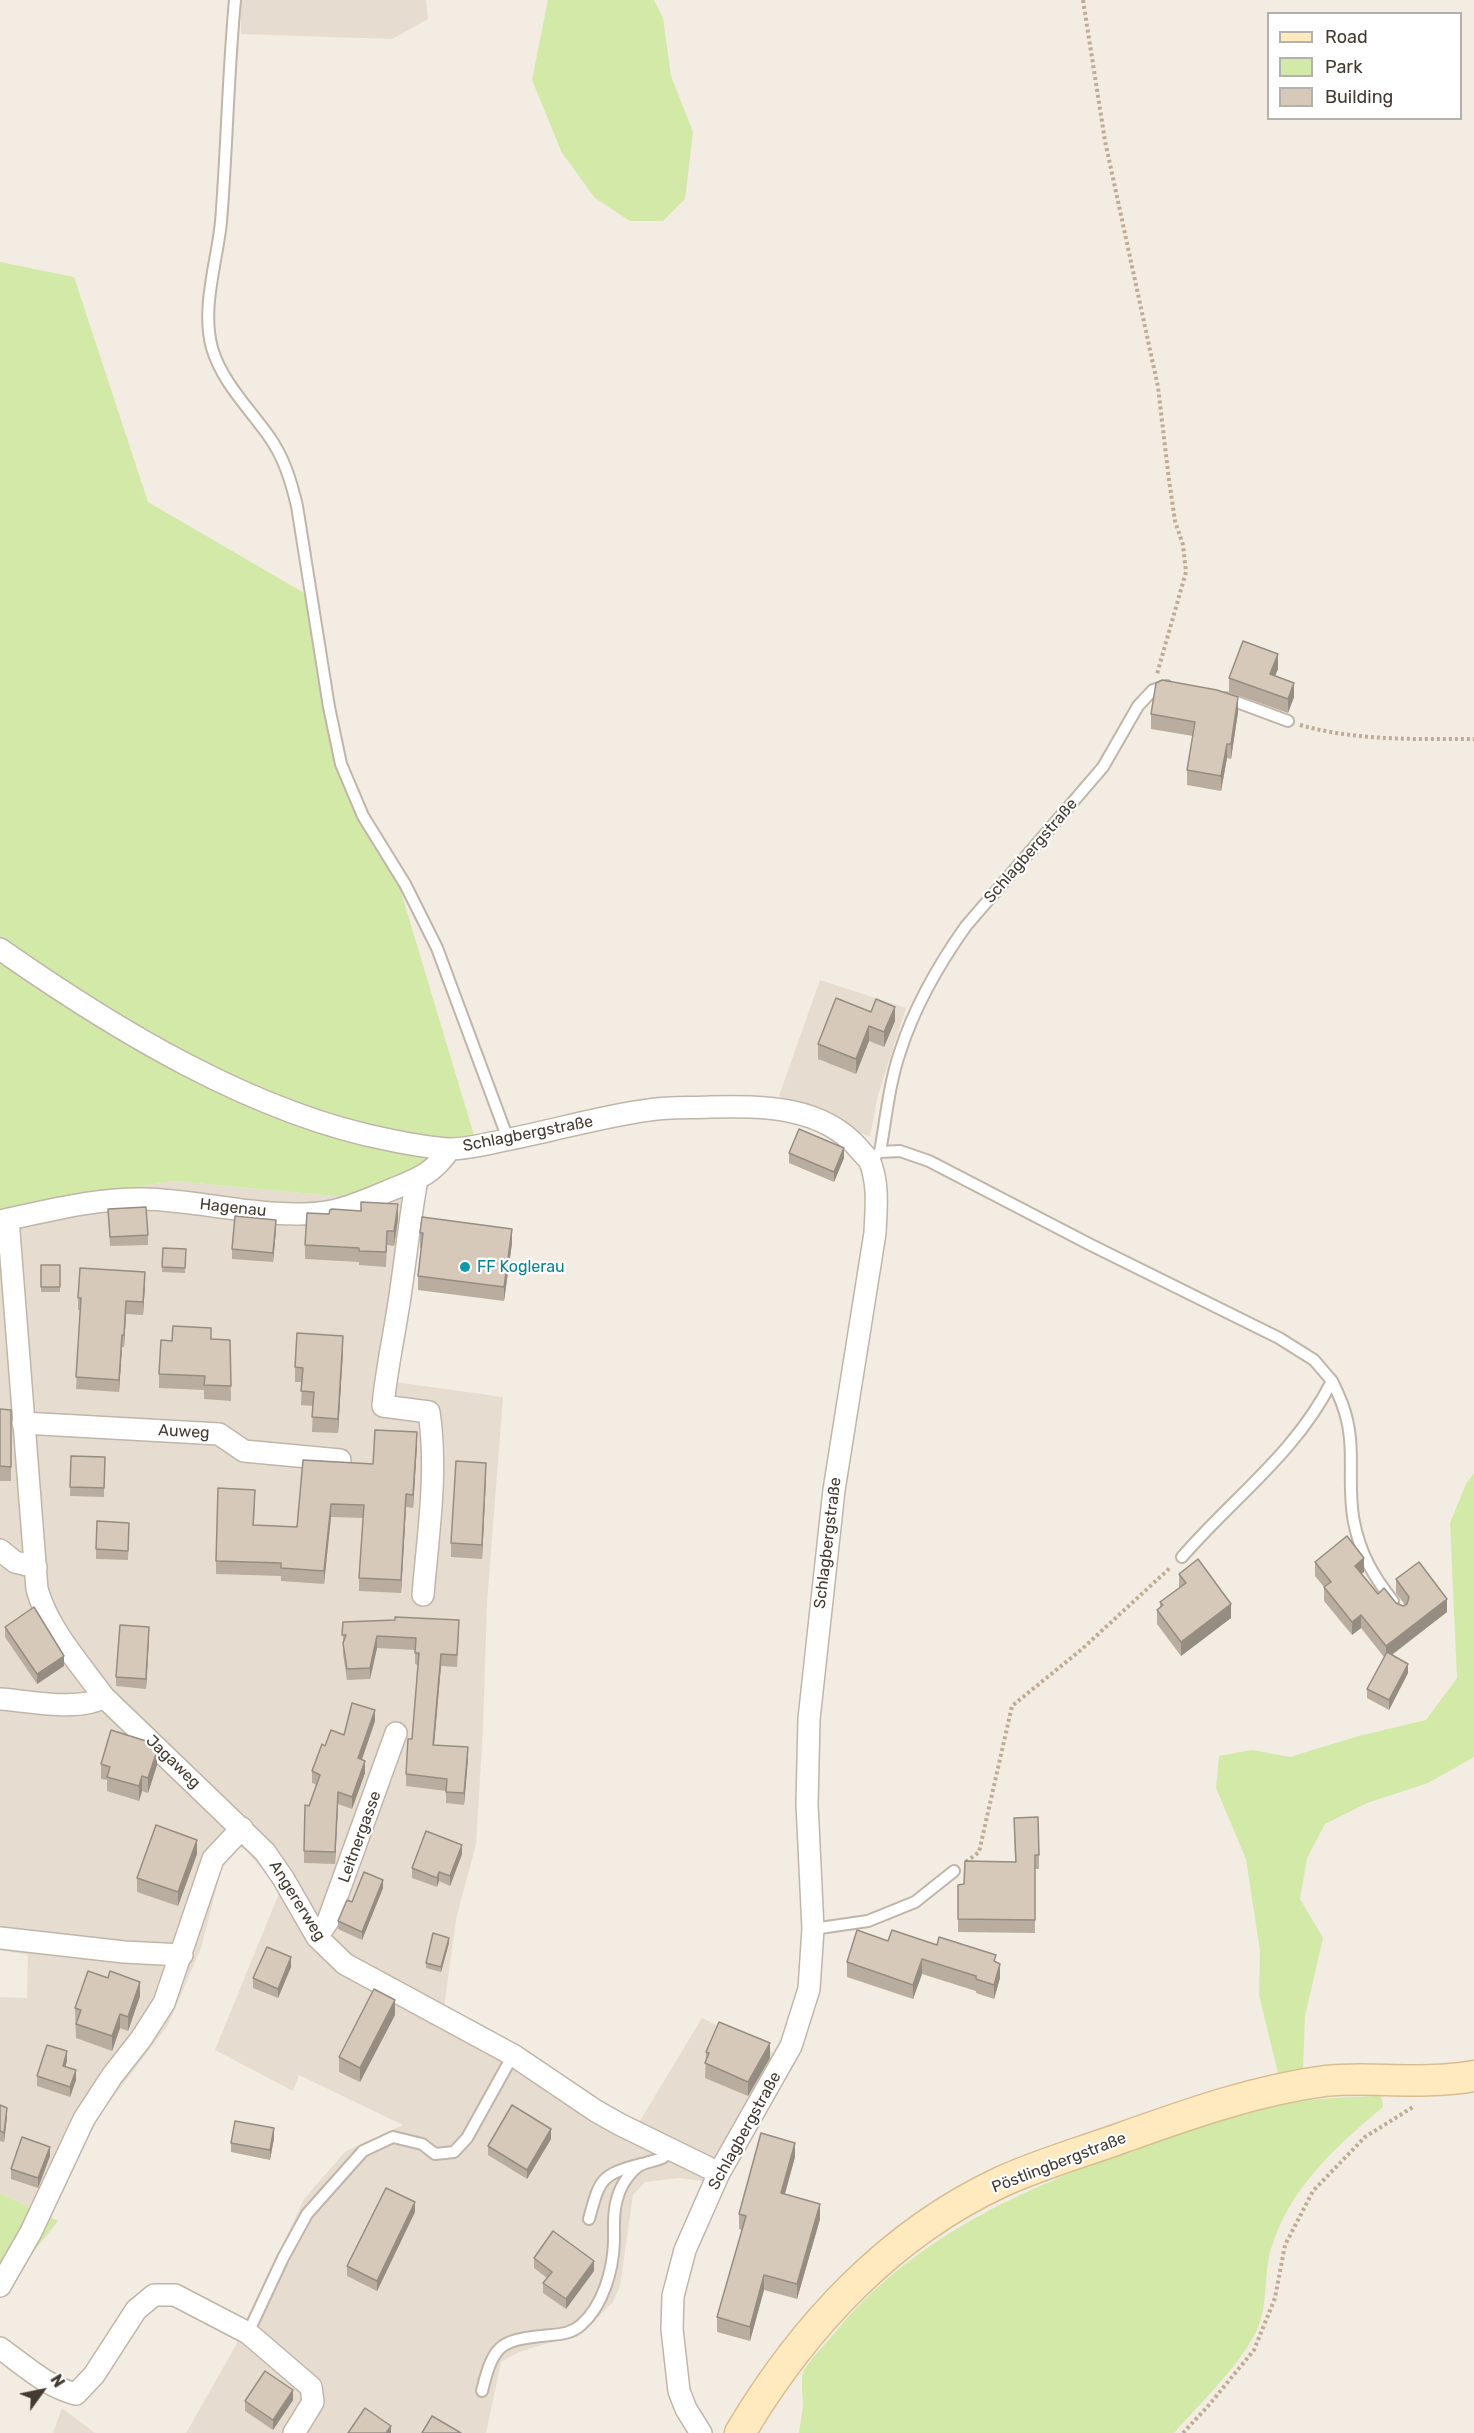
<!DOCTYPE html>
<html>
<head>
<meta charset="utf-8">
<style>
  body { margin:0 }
  #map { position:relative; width:1474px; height:2433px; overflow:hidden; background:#f2ece2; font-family:Rubik,sans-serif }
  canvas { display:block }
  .legend { position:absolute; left:1267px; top:12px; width:195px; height:108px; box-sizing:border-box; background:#fff; border:2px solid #b4b1ad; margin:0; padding:8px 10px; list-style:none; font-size:18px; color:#433b32 }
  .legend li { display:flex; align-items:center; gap:12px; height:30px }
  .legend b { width:30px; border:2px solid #b4b1ad }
  .north { position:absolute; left:12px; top:2361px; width:60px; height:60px; -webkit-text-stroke:4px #fff; paint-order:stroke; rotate:57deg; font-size:16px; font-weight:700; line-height:24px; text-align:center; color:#433b32 }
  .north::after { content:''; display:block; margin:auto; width:21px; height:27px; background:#433b32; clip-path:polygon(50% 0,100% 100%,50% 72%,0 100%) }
</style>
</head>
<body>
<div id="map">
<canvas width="1474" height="2433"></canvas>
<ul class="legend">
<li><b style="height:8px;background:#ffe9bf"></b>Road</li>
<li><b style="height:16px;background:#d2e9a8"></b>Park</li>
<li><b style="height:16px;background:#d7c9ba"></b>Building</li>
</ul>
<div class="north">N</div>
</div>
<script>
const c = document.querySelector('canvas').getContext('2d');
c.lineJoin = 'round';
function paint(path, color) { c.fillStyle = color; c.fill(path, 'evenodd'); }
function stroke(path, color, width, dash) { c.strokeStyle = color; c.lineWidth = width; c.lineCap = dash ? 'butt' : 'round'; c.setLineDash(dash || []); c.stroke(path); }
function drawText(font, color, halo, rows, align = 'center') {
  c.font = font + ' Rubik,sans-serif'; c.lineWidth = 4.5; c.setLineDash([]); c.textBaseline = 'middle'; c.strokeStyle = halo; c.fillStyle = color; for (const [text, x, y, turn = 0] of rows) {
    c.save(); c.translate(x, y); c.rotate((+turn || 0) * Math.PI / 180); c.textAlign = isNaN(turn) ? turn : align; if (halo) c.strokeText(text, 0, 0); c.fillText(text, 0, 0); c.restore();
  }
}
paint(new Path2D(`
  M241,0H426L428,19L392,39L241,34Z
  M820,980L906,1008L878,1095L870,1137L779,1096Z
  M406,1179L395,1382L503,1397L487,1602L483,1728L476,1844L456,1919L444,2008L635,2129L702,2018L778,2055L710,2182L679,2178L645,2182L633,2195L620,2286L613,2302L591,2324L559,2340L519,2352L501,2362L486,2433H186L236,2345L304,2199L346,2151L403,2125L299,2075L293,2091L215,2050L280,1891L245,1849L234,1846L223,1863L201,1948L168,2025L99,2116L51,2217L0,2193V1997L27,1998L28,1955L0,1950V1209L174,1181L356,1198Z
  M62,2408L95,2433H53Z`), '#e6ddd0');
paint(new Path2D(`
  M548,0H654L663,18L671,76L693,132L685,199L663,221H630L595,198L562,153L532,80Z
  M0,262L74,277L148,502L311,597L345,759L396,875L479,1152L356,1198L174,1181L0,1209Z
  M1474,1473V1757L1428,1783L1367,1803L1325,1824L1307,1858L1300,1899L1323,1938L1305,2016L1303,2069L1278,2073L1259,1995L1260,1951L1246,1859L1216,1788L1219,1756L1252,1750L1290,1757L1359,1736L1426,1720L1457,1678L1450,1523L1466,1484Z
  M1381,2096L1383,2107C1337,2145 1288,2190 1271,2249C1263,2277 1269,2307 1255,2334C1237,2368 1199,2405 1174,2433H799C800,2424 802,2415 803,2406C803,2396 800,2379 804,2370C811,2358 824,2346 833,2335C911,2238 1023,2188 1138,2148C1179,2134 1221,2118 1263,2108C1302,2099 1341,2097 1381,2096Z
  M0,2193L58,2221L0,2294Z`), '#d2e9a8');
const service = new Path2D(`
  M235,0C228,74 227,148 221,222C217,262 201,308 212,348C222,382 248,407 268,435C284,457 291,481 297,506L329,707L341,764L363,816L405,884L437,948L508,1139
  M1226,698L1288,721
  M880,1152L900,1151L929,1161L1091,1245L1279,1338L1314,1360L1332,1381C1296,1453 1234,1497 1182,1557
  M876,1155L880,1152C886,1119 889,1084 900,1052C914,1008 939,964 966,926L1103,767L1138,706L1153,690L1167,686
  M1332,1381C1338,1393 1344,1406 1347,1420C1355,1453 1347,1488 1354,1522C1360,1553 1373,1576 1393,1601
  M813,1929L868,1921L915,1902L954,1871
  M589,2219C600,2179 600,2175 641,2164
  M248,2333L283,2258L307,2214L363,2151L393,2137L422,2144L435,2154L454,2152L467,2138L513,2055
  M482,2391C494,2341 502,2340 551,2335C562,2334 572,2333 581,2325C603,2306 613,2270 614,2242C614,2226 613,2210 618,2196C621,2185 632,2168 643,2164C654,2159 663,2162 670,2150`);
const minor = new Path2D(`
  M0,949C113,1028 253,1114 390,1140C409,1144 430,1148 450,1149C471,1149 494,1142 515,1138C559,1129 604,1116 649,1110C669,1107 690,1108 710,1107C764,1106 823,1106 860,1150C863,1154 868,1158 870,1162C879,1184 876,1210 875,1233L834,1490L809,1719L807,1804L813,1929L809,1989L791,2046L719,2173L685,2250L673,2296L672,2329L679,2391L686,2409L701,2433
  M417,1179C409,1223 405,1266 398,1309C393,1341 386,1373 383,1406L429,1412C438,1472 428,1534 423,1595
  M8,1219L37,1589C48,1629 80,1664 104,1697L265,1852L283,1878L317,1937L345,1964L513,2055L596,2111L619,2124L719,2173
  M0,1221C48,1211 95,1198 144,1199C202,1200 276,1222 332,1211C351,1207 369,1199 388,1191C417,1179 431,1176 450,1149
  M23,1423L219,1434L244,1451L340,1460
  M0,1550L15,1562L36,1567
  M0,1699C30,1701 79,1712 104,1697
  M317,1937L328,1921L396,1733
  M0,1938L124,1952L182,1955
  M0,2286L31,2232L84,2119L112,2076L141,2039L164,2003L213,1859L242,1828
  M0,2348C24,2365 47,2387 76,2394L94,2375L136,2310L154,2295H175L248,2333L311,2387L313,2402L294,2433`);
const secondary = new Path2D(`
  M740,2433C802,2328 889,2234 1001,2182C1040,2164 1083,2152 1124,2137C1189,2114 1256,2090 1325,2081C1361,2077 1397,2082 1433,2080C1447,2080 1461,2078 1474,2076`);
stroke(service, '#c0b5a8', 14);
stroke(minor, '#c0b5a8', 24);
stroke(secondary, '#d7be91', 33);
stroke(new Path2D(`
  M1083,0L1105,141L1158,387L1169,480L1175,521L1183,545L1186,572L1157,674
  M1300,725C1357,741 1416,739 1474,739
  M966,1862L979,1852L1012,1706L1082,1649L1171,1567
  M1183,2433L1209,2405L1254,2350L1275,2298L1285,2245L1313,2191L1365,2137L1413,2107`), '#c0ac95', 4, [3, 3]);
stroke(service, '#fff', 10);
stroke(minor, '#fff', 21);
stroke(secondary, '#ffe9bf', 30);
paint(new Path2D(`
  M1278,669L1275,676L1294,697L1288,713L1229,692V678Z
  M1238,712L1231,759L1227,758L1221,791L1187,785V770L1193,736L1151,729V714Z
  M871,1012L895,1021L884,1047L869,1041L856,1074L818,1059V1044Z
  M789,1153L844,1158L834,1182L789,1163Z
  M108,1209L148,1235V1245L110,1246Z
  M398,1219L394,1246L387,1245L386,1267L359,1265V1262L305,1259V1245Z
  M276,1230L273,1262L232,1259V1249Z
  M420,1233L512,1243L504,1301L418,1290V1276L421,1248H420Z
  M163,1248L186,1249L185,1273L162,1272Z
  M41,1265H60V1292H41Z
  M145,1285L143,1315L126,1314L124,1347H122L119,1392L76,1389L80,1310H78V1298Z
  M211,1339L230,1340L231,1401L204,1399V1390L159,1388V1374L172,1341Z
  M343,1351L338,1433L312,1432L313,1406L301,1405L302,1382H295V1367Z
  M0,1409L11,1410V1481H0Z
  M417,1445L413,1508L406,1507L401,1593L359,1591V1578L363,1518L331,1517L324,1584L281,1581V1576L216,1574V1561L255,1503L254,1525L297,1527L373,1464Z
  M71,1456L105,1457L104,1497L70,1496Z
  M486,1477L482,1559L451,1557V1543Z
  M129,1532L128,1560L96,1559V1549Z
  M1315,1562L1364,1572L1361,1574L1378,1594L1403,1606L1405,1605L1396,1593V1579L1447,1612L1392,1655L1408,1673L1389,1710L1367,1698V1689L1384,1657L1361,1628L1352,1635L1324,1601V1587L1315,1576Z
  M1179,1574L1231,1618L1181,1656L1157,1624V1610L1160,1608V1602L1179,1588Z
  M343,1622L459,1632L457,1667L441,1666L434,1745L468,1759L464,1805L446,1803V1791L406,1786V1774L412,1739L418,1665L415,1664V1650L377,1648L370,1679L347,1680L343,1654Z
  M5,1627L64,1666L37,1684L5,1637Z
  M149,1637L146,1689L116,1686V1677Z
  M375,1721L362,1760L365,1773L352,1809L338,1804L335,1864L304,1863V1851L309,1806L317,1785L312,1783V1771L325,1746L344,1735Z
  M101,1764L157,1765L148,1793L142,1791L139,1801L107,1791V1780L101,1779Z
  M1014,1818L1039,1855V1869H1035V1933L958,1932V1885L964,1884L1015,1862Z
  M197,1854L178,1906L137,1892V1878Z
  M462,1854L450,1886L439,1881L437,1887L412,1878V1868Z
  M383,1888L362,1940L338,1929V1921L352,1902Z
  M888,1941L937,1945L996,1962L1000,1978L994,1999L976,1993V1991L922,1974L913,1999L847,1977V1962Z
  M449,1943L441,1972L426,1968V1963Z
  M291,1967L278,1998L253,1988V1978Z
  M140,1996L128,2031L120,2028L112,2051L76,2038L75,2008Z
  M395,2015L360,2082L339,2072V2057Z
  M706,2052L770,2058L748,2096L705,2078Z
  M67,2061L65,2067L76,2080L70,2097L37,2086V2076Z
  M0,2105L7,2117L4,2142L0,2141Z
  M274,2138L270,2160L231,2152V2143Z
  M551,2139L527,2179L488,2155V2146Z
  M50,2156L38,2188L11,2179V2169Z
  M795,2157L785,2194L820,2219L797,2299L764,2290L750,2341L717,2332V2317L742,2230L739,2229V2214Z
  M415,2212L377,2291L347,2276V2266Z
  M534,2258L594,2271L566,2309L543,2293V2283L547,2278L534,2268Z
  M293,2400L273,2430L245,2411V2401Z`), '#b9ada0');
paint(new Path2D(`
  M1278,654V669L1270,688V674Z
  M1294,683V697L1288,713V699Z
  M1238,697V712L1231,759V744Z
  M1227,744V758L1221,791V776Z
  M895,1007V1021L884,1047V1032Z
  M869,1026V1041L856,1074V1059Z
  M844,1148V1158L834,1182V1172Z
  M398,1204V1219L394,1246V1231Z
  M276,1220V1230L273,1262V1253Z
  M512,1229V1243L504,1301V1287Z
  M145,1272V1285L143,1315V1302Z
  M126,1301V1314L124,1347V1335Z
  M122,1335V1347L119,1392V1380Z
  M343,1336V1351L338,1433V1419Z
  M417,1432V1445L413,1508V1495Z
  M486,1463V1477L482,1559V1545Z
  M406,1494V1507L401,1593V1580Z
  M331,1504V1517L324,1584V1571Z
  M1364,1558V1572L1355,1579V1566Z
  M1447,1599V1612L1386,1659V1646Z
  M1231,1604V1618L1181,1656V1642Z
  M1361,1615V1628L1352,1635V1622Z
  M149,1627V1637L146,1689V1679Z
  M377,1636V1648L370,1679V1668Z
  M441,1654V1666L433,1757V1745Z
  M64,1656V1666L37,1684V1674Z
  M1408,1664V1673L1389,1710V1700Z
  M375,1710V1721L358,1770V1758Z
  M468,1747V1759L464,1805V1793Z
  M157,1751V1765L148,1793V1778Z
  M365,1761V1773L352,1809V1797Z
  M142,1776V1791L139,1801V1786Z
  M338,1792V1804L335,1864V1852Z
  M197,1840V1854L178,1906V1892Z
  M462,1845V1854L450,1886V1876Z
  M439,1872V1881L437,1887V1878Z
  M383,1880V1888L362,1940V1932Z
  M449,1938V1943L441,1972V1967Z
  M291,1957V1967L278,1998V1989Z
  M922,1959V1974L913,1999V1985Z
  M1000,1964V1978L994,1999V1985Z
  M140,1982V1996L128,2031V2017Z
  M395,2000V2015L360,2082V2068Z
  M120,2014V2028L112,2051V2036Z
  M770,2043V2058L748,2096V2082Z
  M67,2051V2061L63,2075V2066Z
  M76,2070V2080L70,2097V2087Z
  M7,2108V2117L4,2142V2133Z
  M274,2128V2138L270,2160V2150Z
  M551,2129V2139L527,2179V2170Z
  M795,2143V2157L781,2207V2193Z
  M50,2147V2156L38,2188V2178Z
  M415,2202V2212L377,2291V2281Z
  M820,2204V2219L797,2299V2284Z
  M594,2261V2271L566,2309V2299Z
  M764,2275V2290L750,2341V2327Z
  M293,2390V2400L273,2430V2420Z
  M391,2426V2433H386Z`), '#968d82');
const building = new Path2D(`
  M1243,641L1278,654L1270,674L1294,683L1288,699L1229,678Z
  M1162,680L1217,690L1238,697L1231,744H1227L1221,776L1187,770L1195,722L1151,714L1156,683Z
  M836,998L871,1012L876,999L895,1007L884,1032L869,1026L856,1059L818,1044Z
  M799,1129L844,1148L834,1172L789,1153Z
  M361,1202L398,1204L394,1231H387L386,1252L359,1251V1248L305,1245L307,1213L329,1214L330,1210L332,1209L361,1211Z
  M146,1207L148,1235L110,1237L108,1209Z
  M235,1216L276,1220L273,1253L232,1249Z
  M422,1217L512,1229L504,1287L418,1276L423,1233H420Z
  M163,1248L186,1249L185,1268L162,1267Z
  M41,1265H60V1287H41Z
  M80,1268L145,1272L143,1302L126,1301L124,1335H122L119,1380L76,1377L81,1298H78Z
  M173,1326L211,1328V1339L230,1340L231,1386L204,1385L205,1376L159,1374L161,1340L172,1341Z
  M297,1333L343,1336L338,1419L312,1417L314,1392L301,1391L303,1368L295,1367Z
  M0,1409L11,1410V1467L0,1466Z
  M375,1430L417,1432L413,1495L406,1494L401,1580L359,1578L364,1505L331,1504L324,1571L281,1568V1563L216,1561L218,1488L255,1490L253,1525L297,1527L303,1460L373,1464Z
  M71,1456L105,1457L104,1488L70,1487Z
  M456,1461L486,1463L482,1545L451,1543Z
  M97,1521L129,1523L128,1551L96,1549Z
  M1347,1536L1364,1558L1355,1566L1378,1594L1384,1588L1396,1603L1403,1606L1407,1604L1409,1597L1396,1579L1419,1562L1447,1599L1386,1646L1361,1615L1352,1622L1324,1587L1331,1582L1315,1562Z
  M1198,1559L1231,1604L1181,1642L1157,1610L1163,1605L1160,1602L1186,1583L1179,1574Z
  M34,1607L64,1656L37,1674L5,1627Z
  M395,1617L459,1620L457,1655L441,1654L433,1745L468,1747L464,1793L446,1792L447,1779L406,1774L408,1739H412L419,1653H415L416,1638L377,1636L370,1668L347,1669L343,1643L346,1635H342L343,1622L395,1620Z
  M120,1625L149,1627L146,1679L116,1677Z
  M1387,1652L1408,1664L1389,1700L1367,1689Z
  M352,1703L375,1710L358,1758L365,1761L352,1797L338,1792L335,1852L304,1851L305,1805L309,1806L320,1775L312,1771L322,1744L325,1746L331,1730L344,1735Z
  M111,1730L146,1741L157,1751L148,1778L142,1776L139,1786L107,1777L110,1767L101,1764Z
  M1038,1817L1039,1855H1035V1920L958,1919V1885L964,1884L965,1861L1016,1862L1014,1818Z
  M156,1825L197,1840L178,1892L137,1878Z
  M426,1831L462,1845L450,1876L439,1872L437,1878L412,1868Z
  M364,1872L383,1880L362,1932L338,1921L347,1900L352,1902Z
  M857,1930L888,1941L892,1930L937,1945L939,1937L996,1955L994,1961L1000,1964L994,1985L976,1979V1976L922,1959L913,1985L847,1962Z
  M433,1933L449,1938L441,1967L426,1963Z
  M267,1947L291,1957L278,1989L253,1978Z
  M88,1971L108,1978L110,1971L140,1982L128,2017L120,2014L112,2036L76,2024L81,2010L75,2008Z
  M374,1989L395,2000L360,2068L339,2057Z
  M719,2022L770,2043L748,2082L705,2063L709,2053L706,2052Z
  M47,2045L67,2051L63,2066L76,2070L70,2087L37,2076Z
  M0,2105L7,2108L4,2133L0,2131Z
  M512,2105L551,2129L527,2170L488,2146Z
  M235,2121L274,2128L270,2150L231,2143Z
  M761,2133L795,2143L781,2193L820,2204L797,2284L764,2275L750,2327L717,2317L746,2216L739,2214Z
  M22,2137L50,2147L38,2178L11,2169Z
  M386,2188L415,2202L377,2281L347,2266Z
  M553,2231L594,2261L566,2299L543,2283L552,2272L534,2258Z
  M265,2371L293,2390L273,2420L245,2401Z
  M365,2408L391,2426L386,2433H348Z
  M432,2416L461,2433H422Z`);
paint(building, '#d7c9ba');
stroke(building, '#968d82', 1.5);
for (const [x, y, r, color] of [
  [465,1267,6,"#0f9aa8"]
]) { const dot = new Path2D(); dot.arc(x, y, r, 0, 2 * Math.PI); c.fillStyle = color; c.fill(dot); stroke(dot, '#fff', 2); }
drawText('16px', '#433b32', '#fff', [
  ["Schlagbergstraße",1031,851,-49],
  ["Schlagbergstraße",528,1134,-11],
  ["Hagenau",233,1208,6],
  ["Auweg",184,1432,3],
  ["Schlagbergstraße",828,1543,-83],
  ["Jagaweg",173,1762,44],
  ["Leitnergasse",360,1837,-70],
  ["Angererweg",297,1901,58],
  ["Schlagbergstraße",745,2131,-61],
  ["Pöstlingbergstraße",1059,2163,-21]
]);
drawText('16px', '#0d838f', '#fff', [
  ["FF Koglerau",477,1267]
], 'left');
</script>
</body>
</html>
